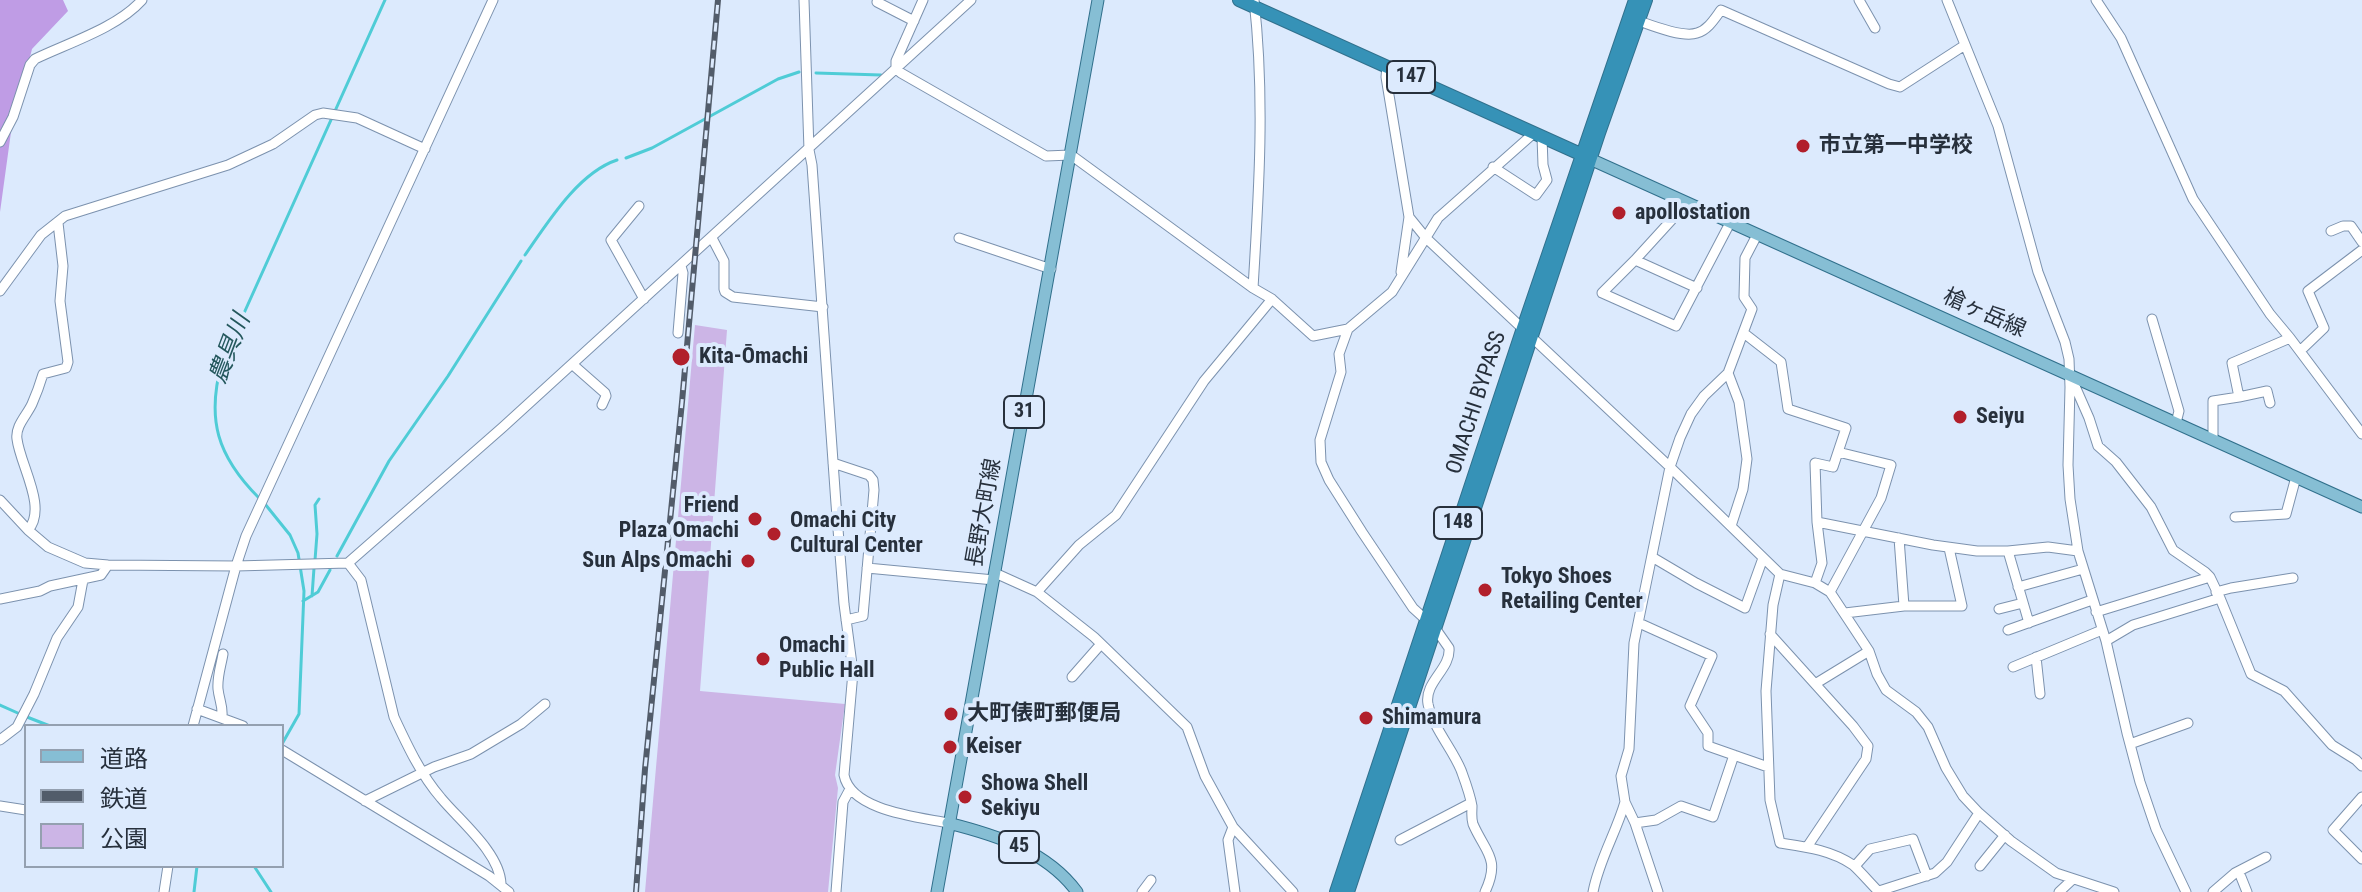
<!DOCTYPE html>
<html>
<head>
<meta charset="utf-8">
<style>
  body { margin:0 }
  #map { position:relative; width:2362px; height:892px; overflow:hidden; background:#dceafd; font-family:"Roboto Condensed","Noto Sans JP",sans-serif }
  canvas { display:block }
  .legend { position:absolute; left:24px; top:724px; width:260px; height:144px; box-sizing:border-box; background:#dceafd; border:2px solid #94a0b0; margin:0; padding:10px 14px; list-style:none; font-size:24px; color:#27303c }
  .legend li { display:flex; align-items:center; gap:16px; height:40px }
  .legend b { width:40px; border:2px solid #94a0b0 }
</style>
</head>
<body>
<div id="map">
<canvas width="2362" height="892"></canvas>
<ul class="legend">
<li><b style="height:10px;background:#86bed4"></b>道路</li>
<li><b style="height:10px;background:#525c6a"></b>鉄道</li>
<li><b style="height:22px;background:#ccb5e6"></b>公園</li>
</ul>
</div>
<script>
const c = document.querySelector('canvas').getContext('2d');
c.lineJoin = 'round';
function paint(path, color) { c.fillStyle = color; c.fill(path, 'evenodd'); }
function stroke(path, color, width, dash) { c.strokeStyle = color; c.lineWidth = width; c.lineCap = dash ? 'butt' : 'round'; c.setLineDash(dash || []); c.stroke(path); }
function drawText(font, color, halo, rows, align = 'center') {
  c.font = font + ' "Roboto Condensed","Noto Sans JP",sans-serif'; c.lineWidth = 8; c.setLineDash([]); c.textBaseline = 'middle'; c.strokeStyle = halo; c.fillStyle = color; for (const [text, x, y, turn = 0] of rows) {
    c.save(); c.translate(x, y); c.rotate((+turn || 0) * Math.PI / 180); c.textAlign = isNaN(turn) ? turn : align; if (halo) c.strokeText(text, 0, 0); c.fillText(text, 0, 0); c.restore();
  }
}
paint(new Path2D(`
  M695,325L727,330L700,691L845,704L835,775L838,788L828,892H645Z`), '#ccb5e6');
paint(new Path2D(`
  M0,0H63L68,11L32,49L11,132L0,212Z`), '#bf9ce5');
stroke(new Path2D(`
  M816,73L881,75
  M626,158L652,148L778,79L799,72
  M525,255C548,222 578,173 617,160
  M259,498C217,456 206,419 222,362L385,0
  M265,504L290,535L298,553L304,591L299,714L282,744
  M337,556L389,461L448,376L521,261
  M315,560L317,534L315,505L319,499
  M312,596L314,568
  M303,601L318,592L330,570
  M0,705L20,714
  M27,717L50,726
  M254,866L271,892
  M194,892L197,866`), '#4fccd6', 3);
const minor = new Path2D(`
  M804,0L809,150L812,165L836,504L844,604L853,672L844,775C851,811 919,817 948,823
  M878,0L877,2L914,21
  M923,0L896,61V69L901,73L1046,156L1071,155L1253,288L1272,299L1313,336L1348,329
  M1859,0L1875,28
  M1947,0L1998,126L2038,272L2065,342L2069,359L2070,387L2068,465L2070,499L2078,551L2106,641L2127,733L2140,782L2156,829L2186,892
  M2096,0L2121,38L2193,199L2270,314L2290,338L2362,434
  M1639,21C1653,26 1683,38 1697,33C1708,30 1715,18 1721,10L1889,84L1900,87L1965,45
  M1387,66L1386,77L1409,217L1401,272
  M0,142L13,117L30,65L35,59C68,43 117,28 142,0
  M1493,167L1536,195L1547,180L1543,165L1542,137
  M1687,203L1635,260L1602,293L1676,326L1730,223
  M639,206L611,240L644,299
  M1409,217L1426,238L1670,467L1780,574L1815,583L1830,592L1869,651L1877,674L1886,690L1916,712L1928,727L1946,768L1963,796L1979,813L2011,841L2056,873L2114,892
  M2331,231L2343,226H2351L2362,242
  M712,238L724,261V289L725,292L733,297L823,307
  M959,238L1051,269
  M1635,260L1697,288
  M1253,288C1259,191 1265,97 1254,0
  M0,291L41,235L65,216L228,165L273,144L315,115L323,113L357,118L425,149
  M2152,319L2179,411L2176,423
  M678,333L683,273L681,266
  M1745,334L1781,362L1788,409L1846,428L1838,452
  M2300,351L2324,328L2308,291L2362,250
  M572,364L605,393L606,396L602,405
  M1728,373L1739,402L1747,459L1743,489L1731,526
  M2071,377L2089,418L2098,446L2116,462L2151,507L2173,550L2205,572L2210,577
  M2239,397L2267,391L2270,403
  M2213,440V401L2239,397L2232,363L2290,338
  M833,463L869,475L873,480L874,490L863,616L846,620
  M0,500L28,530L48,547L85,563L108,565L236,566L348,563L503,427L971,0
  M2235,517L2286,514L2296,477
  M1817,522L1933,545L1977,551H2008L2048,547L2078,551
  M28,530C48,508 20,465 17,439C15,426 27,415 32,404C36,395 40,384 43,374L66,368L68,362L60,301L63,266L58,223
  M1899,538L1904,606
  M2008,551L2029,623
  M1652,557L1696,583L1745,608L1763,558
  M348,563L361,580L394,717C407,745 421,775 441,798C460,821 500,853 501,884
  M867,568L994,580
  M995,573L1037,592L1094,637L1187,727L1205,776L1233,827L1293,892
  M1780,574L1773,605L1766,691L1770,800L1780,843C1806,847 1831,850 1853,865C1859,870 1872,885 1879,892
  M1815,583L1822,563L1817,522L1815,463L1833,467L1838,452L1891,465L1881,498L1830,592
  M2018,587L2083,569
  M1037,592L1079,545L1116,515L1204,381L1272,299
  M2216,592L2231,588L2293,578
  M0,599L40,591L50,586L101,575L108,565
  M1999,609L2023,603
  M2096,612L2210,577L2220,598
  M1845,613L1904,606H1962L1949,548
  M1639,623L1712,656L1690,706L1708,733V746L1768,767
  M2008,630L2092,600
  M1770,634L1853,726L1868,746L1866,759L1807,847
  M2106,641L2133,625L2220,598L2251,674L2284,691L2332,745L2356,760L2362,766
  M2036,657L2040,694
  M2013,667L2102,630
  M1072,677L1101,644
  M1815,684L1869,651
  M197,709L243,726
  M222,716C223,706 219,699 218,689C217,677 221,666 223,654
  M193,726L236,566L246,536L493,0
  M0,740L17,727L34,694L57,638L78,607L83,580
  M2130,744L2188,723
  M282,750L489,876L509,892
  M2362,797L2333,830L2362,859
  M365,801L434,767L471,754L521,724L545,704
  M0,806L26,810
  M1635,823L1656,820L1681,806L1713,817L1734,755
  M1233,827L1228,840L1235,892
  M1400,840L1471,803
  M1855,866L1870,849L1913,839L1927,876
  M1980,866L2005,835
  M2241,877L2247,892
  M1879,891L1935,873L1947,862L1979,813
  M164,892L168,866
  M836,892L843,802L850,789
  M1142,892L1151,880
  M1485,892C1501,858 1485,852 1473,824C1471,818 1472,812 1472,806C1470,794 1465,781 1461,770C1452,748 1433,728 1428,704C1424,682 1451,669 1449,648L1435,628L1413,608L1362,532L1329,480L1321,462L1320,440L1341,372L1339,354L1348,329L1392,292L1438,218L1534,133
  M1593,892C1599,860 1616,833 1625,802
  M1658,892L1635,823L1625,802L1621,776L1629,749L1634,643L1670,467L1680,438L1691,414L1704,396L1728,373L1752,309L1744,297L1745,258L1757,235
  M2059,892L2073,879
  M2213,892L2235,873L2266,857`);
const major = new Path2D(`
  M1590,159L2362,507
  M948,823C996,835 1047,851 1077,892
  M937,892L1098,0`);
const highway = new Path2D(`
  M1239,0L1587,157
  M1336,892L1523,328L1635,0
  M1348,892L1599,133L1646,0`);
stroke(minor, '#7c92ae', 11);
stroke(major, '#31708c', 13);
stroke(highway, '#31708c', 14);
stroke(minor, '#fff', 9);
stroke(major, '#86bed4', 11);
stroke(highway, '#3692b7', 12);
const rail = new Path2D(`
  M636,892L645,769L682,402L718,0`);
stroke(rail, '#525c6a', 6);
stroke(rail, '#dceafd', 3, [9]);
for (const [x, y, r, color] of [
  [1803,146,8,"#b11f2b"],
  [1619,213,8,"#b11f2b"],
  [681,357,10,"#b11f2b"],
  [1960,417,8,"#b11f2b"],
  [755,519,8,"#b11f2b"],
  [774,534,8,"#b11f2b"],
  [748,561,8,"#b11f2b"],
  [1485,590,8,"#b11f2b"],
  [763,659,8,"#b11f2b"],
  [951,714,8,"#b11f2b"],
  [1366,718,8,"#b11f2b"],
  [950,747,8,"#b11f2b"],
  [965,797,8,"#b11f2b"]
]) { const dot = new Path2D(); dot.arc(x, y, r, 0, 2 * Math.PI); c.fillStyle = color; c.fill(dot); stroke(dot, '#dceafd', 3); }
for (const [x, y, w] of [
  [1411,77,48],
  [1024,412,40],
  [1458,523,48],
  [1019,847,40]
]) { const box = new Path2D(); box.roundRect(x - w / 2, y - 16, w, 32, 6); c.fillStyle = '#dceafd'; c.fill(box); stroke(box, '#27303c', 2); }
drawText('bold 20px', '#27303c', null, [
  ["147",1411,77],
  ["31",1024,412],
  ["148",1458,523],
  ["45",1019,847]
]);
drawText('bold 22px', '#27303c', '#dceafd', [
  ["市立第一中学校",1819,146],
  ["apollostation",1635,213],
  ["Kita-Ōmachi",699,357],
  ["Seiyu",1976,417],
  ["Friend",739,506,"right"],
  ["Plaza Omachi",739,531,"right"],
  ["Omachi City",790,521],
  ["Cultural Center",790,546],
  ["Sun Alps Omachi",732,561,"right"],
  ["Tokyo Shoes",1501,577],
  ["Retailing Center",1501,602],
  ["Omachi",779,646],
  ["Public Hall",779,671],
  ["大町俵町郵便局",967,714],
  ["Shimamura",1382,718],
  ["Keiser",966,747],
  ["Showa Shell",981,784],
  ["Sekiyu",981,809]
], 'left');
drawText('22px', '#27303c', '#dceafd', [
  ["槍ヶ岳線",1984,314,24],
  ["OMACHI BYPASS",1477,403,-72],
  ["長野大町線",985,513,-80]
]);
drawText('italic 24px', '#24585d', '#dceafd', [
  ["農具川",231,349,-69]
]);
</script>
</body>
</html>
